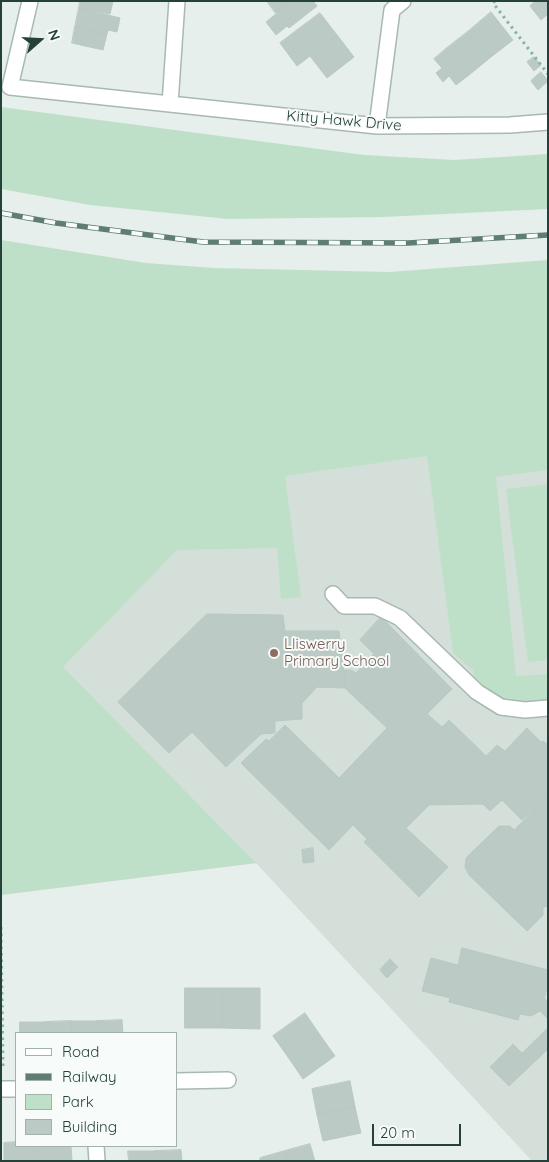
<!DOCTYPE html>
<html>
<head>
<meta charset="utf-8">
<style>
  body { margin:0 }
  #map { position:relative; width:549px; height:1162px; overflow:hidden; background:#e6efeb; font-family:Quicksand,sans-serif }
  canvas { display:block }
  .frame { position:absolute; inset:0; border:2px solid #24423a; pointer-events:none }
  .legend { position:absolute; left:15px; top:1032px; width:162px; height:115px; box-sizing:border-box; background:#f7fbf9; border:1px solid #a3b1ad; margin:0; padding:6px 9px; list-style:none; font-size:15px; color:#24423a }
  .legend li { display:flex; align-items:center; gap:10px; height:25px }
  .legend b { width:25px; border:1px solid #a3b1ad }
  .north { position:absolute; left:15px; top:15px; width:50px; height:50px; -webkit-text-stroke:4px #f7fbf9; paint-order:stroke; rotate:71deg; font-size:14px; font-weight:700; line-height:20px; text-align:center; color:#24423a }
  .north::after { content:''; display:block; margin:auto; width:18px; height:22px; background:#24423a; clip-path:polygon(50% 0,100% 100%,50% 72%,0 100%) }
  .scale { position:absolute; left:372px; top:1124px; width:89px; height:22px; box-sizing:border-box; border:2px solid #24423a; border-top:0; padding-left:6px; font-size:15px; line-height:18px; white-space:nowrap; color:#24423a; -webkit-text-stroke:4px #f7fbf9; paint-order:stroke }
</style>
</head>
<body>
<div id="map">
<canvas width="549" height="1162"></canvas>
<div class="frame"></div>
<ul class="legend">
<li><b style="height:6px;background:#fff"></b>Road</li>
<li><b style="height:6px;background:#5f7d75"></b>Railway</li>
<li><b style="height:14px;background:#bfe0c8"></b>Park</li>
<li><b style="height:14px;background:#bbcac4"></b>Building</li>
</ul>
<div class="north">N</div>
<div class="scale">20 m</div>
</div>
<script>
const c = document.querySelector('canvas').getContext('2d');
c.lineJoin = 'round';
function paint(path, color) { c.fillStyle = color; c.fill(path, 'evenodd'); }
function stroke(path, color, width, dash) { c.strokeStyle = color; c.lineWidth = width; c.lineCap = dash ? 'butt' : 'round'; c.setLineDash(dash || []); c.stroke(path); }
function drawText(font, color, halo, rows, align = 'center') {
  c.font = font + ' Quicksand,sans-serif'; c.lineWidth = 4; c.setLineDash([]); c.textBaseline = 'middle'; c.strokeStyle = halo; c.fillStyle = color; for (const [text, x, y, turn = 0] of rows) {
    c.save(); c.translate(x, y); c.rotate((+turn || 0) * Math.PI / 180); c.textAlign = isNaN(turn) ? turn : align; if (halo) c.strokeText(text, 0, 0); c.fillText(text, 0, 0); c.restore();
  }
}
paint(new Path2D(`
  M1,403L548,438V1161H532L256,863L1,895Z`), '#d4dfda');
paint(new Path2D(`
  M1,107L364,155L454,160L548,154V209L383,217L228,219L90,205L1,189Z
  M1,240L146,263L214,268L389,272L548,260V470L496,477L516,676L548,674V708L525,710L477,692L473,670L453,653L427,456L285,476L301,597L281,599L277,548L177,550L63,667L256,863L1,895Z
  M548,484V660L528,662L506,489Z`), '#bfe0c8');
const building = new Path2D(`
  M80,1H113L110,14L79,8Z
  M267,1H288L275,12Z
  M288,1H313L317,6L289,28L287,26L276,35L266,22L277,13L275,12Z
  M536,1H548V14L541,20L530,6Z
  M79,8L120,18L117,32L108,30L107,34L75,27Z
  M491,12L513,40L491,57L470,30Z
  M320,13L337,35L297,66L280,43Z
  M75,27L107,34L103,50L72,43Z
  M470,30L491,57L469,75L447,48Z
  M337,35L354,57L327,78L310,56Z
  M447,48L469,75L456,85L449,76L443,82L436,73L442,68L434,59Z
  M534,57L541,65L534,71L527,62Z
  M541,72L548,81L538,90L531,81Z
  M207,614L283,615L285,631H339L345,681V688L317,687L302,703V719L275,721V733L261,734L226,767L192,732L169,753L118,702Z
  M381,617L452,689L427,714L442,727L449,720L486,756L497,745L505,751L527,728L541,742L543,741L548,745V796L522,820L502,800L490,811L483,804L429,805L406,828L448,867L419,897L364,842L367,839L353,825L329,850L241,763L266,739L269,741L285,725L339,778L387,728L345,688L344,670H351L356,673L374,654L360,640Z
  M548,796V906L543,907V915L527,931L469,875L465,867L466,858L499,826H510L514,830Z
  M313,848L314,862L303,863L302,850Z
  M462,948L548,970V986L544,998L548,1002V1019L540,1011L531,1016L520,1014L518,1020L449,1002L450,998L422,991L431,958L458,965Z
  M390,959L398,967L387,978L380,970Z
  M185,988H223L222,1028H185Z
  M223,988H260V1029L222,1028Z
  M305,1013L320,1035L288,1057L273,1036Z
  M122,1020L123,1033H97V1021Z
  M71,1021H97V1033H71Z
  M71,1021V1033H45V1022Z
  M20,1022H45V1033H20Z
  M548,1028V1049L509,1086L490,1067L513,1044L522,1053Z
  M320,1035L335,1056L303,1079L288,1057Z
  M350,1081L355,1107L317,1115L312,1089Z
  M355,1107L361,1133L323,1141L317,1115Z
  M16,1142V1146H38V1161H4V1143Z
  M310,1144L315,1161H288L285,1151Z
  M38,1146H71L72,1161H38Z
  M181,1150L182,1161H155V1151Z
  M128,1151H155V1161H129Z
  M285,1151L288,1161H260V1158Z`);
paint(building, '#bbcac4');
stroke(building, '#b8c9c2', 1);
const service = new Path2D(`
  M333,594L344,606H375L400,618L477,692L501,707L525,710L548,708`);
const minor = new Path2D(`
  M30,1L10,87L377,126L510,125L548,122
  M170,104L177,1
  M377,126L392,10L403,1
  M176,1081L228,1080
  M1,1089H16
  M96,1146L97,1161`);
stroke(service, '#a8b8b2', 18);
stroke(minor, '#a8b8b2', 18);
stroke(new Path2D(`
  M495,1L493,3L548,74
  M1,927L3,1066`), '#86b3a5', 3, [2.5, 4]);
stroke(service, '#fff', 15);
stroke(minor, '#fff', 15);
const rail = new Path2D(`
  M1,213L56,223L203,242L408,243L548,235`);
stroke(rail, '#5f7d75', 5.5);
stroke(rail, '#f7fbf9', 4, [11]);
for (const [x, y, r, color] of [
  [274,653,5,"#8d6e63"]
]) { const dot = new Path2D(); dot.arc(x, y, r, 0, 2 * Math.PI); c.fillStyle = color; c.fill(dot); stroke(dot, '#f7fbf9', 2); }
drawText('15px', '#24423a', '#f7fbf9', [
  ["Kitty Hawk Drive",344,121,5]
]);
drawText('15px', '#785e54', '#f7fbf9', [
  ["Lliswerry",284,644],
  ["Primary School",284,661]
], 'left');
</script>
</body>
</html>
